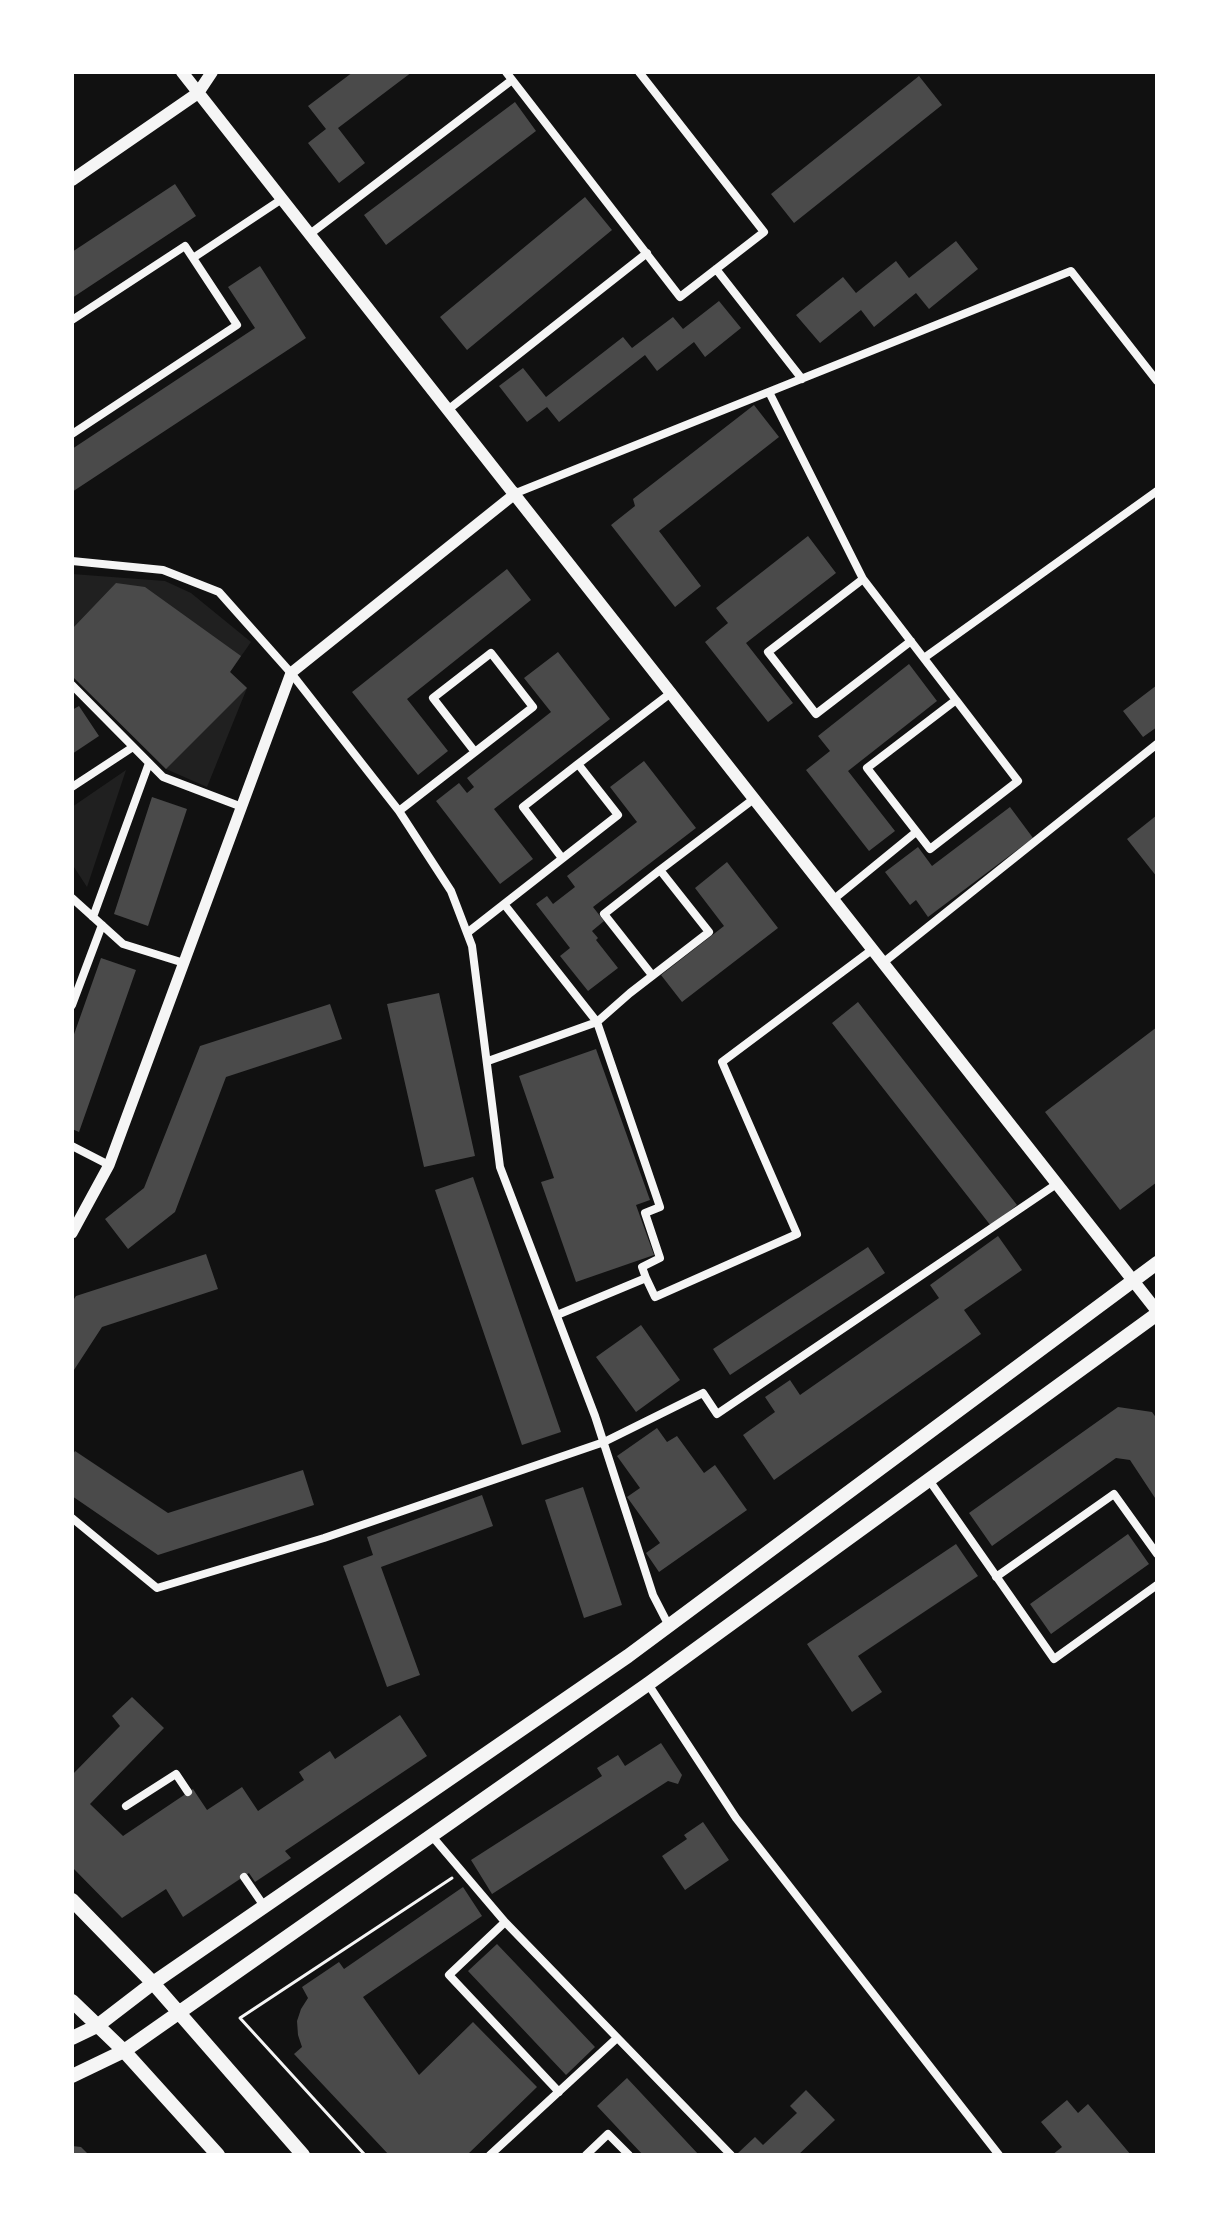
<!DOCTYPE html>
<html>
<head>
<meta charset="utf-8">
<style>
  body { margin:0 }
  #map { position:relative; width:1229px; height:2227px; overflow:hidden; background:#111; font-family:"Zilla Slab",serif }
  canvas { display:block }
  .frame { position:absolute; inset:0; border:74px solid #fff; pointer-events:none }
</style>
</head>
<body>
<div id="map">
<canvas width="1229" height="2227"></canvas>
<div class="frame"></div>
</div>
<script>
const c = document.querySelector('canvas').getContext('2d');
c.lineJoin = 'round';
function paint(path, color) { c.fillStyle = color; c.fill(path, 'evenodd'); }
function stroke(path, color, width, dash) { c.strokeStyle = color; c.lineWidth = width; c.lineCap = dash ? 'butt' : 'round'; c.setLineDash(dash || []); c.stroke(path); }
paint(new Path2D(`
  M72,574L165,581L191,593L251,642L230,672L247,688L207,787L166,769L72,676Z
  M126,770L87,887L72,864V807Z`), '#202020');
paint(new Path2D(`
  M353,72H412L338,128L365,163L339,183L308,143L326,129L308,106Z
  M919,76L942,105L794,223L771,194Z
  M515,102L536,131L386,245L364,215Z
  M175,184L196,216L72,298V252Z
  M585,197L612,230L467,350L440,317Z
  M956,241L978,269L929,309L916,293L874,327L861,310L820,343L796,315L843,277L856,293L896,261L909,278Z
  M260,266L306,338L72,492V449L255,328L228,287Z
  M719,301L741,328L705,357L694,342L657,371L645,355L559,422L547,407L527,422L499,386L523,368L546,397L623,337L632,348L673,317L683,329Z
  M754,405L779,437L659,531L701,586L675,607L611,525L635,506L633,499Z
  M808,536L836,573L746,643L793,703L768,722L705,642L728,623L716,608Z
  M507,569L531,600L407,699L448,751L418,775L352,692Z
  M116,583L145,587L241,656L230,672L247,688L166,769L72,676V629Z
  M558,652L610,719L494,809L533,859L500,884L436,801L459,783L467,793L474,787L467,778L551,712L524,678Z
  M909,664L937,701L848,771L895,831L869,851L806,770L830,751L818,736Z
  M1157,685V727L1143,737L1123,711Z
  M79,706L99,736L72,754V710Z
  M644,761L696,828L593,907L604,921L592,931L598,938L596,940L618,968L588,991L560,956L570,948L536,904L547,896L553,904L575,887L567,876L637,822L610,787Z
  M152,797L187,809L148,926L114,914Z
  M1010,807L1033,838L928,917L916,900L910,905L885,872L918,847L932,866Z
  M1157,815V877L1127,839Z
  M727,862L778,928L682,1002L661,975L724,926L695,888Z
  M101,958L136,970L79,1132L72,1129V1040Z
  M439,993L475,1156L424,1167L387,1004Z
  M858,1002L1017,1205L991,1226L832,1023Z
  M330,1004L342,1039L226,1077L175,1212L128,1249L105,1219L144,1188L200,1046Z
  M1157,1027V1182L1120,1210L1045,1112Z
  M596,1049L650,1200L636,1205L654,1255L576,1282L541,1182L554,1178L519,1076Z
  M473,1177L561,1432L522,1445L435,1190Z
  M998,1236L1022,1270L964,1310L981,1334L774,1480L743,1435L775,1412L765,1397L790,1380L800,1395L939,1298L930,1285Z
  M868,1247L885,1273L730,1375L713,1349Z
  M206,1254L218,1289L102,1327L72,1373V1302L76,1296Z
  M641,1325L680,1380L636,1412L596,1357Z
  M1118,1407L1152,1412L1157,1419V1501L1130,1460L1116,1458L992,1546L969,1513Z
  M657,1428L667,1442L677,1436L704,1473L715,1465L747,1510L659,1572L646,1553L660,1543L627,1497L640,1488L617,1456Z
  M75,1451L168,1513L303,1470L314,1505L158,1555L72,1496V1456Z
  M583,1487L622,1605L584,1618L545,1500Z
  M482,1495L493,1526L381,1567L420,1675L387,1687L343,1566L373,1555L367,1537Z
  M1128,1534L1149,1564L1051,1634L1030,1604Z
  M956,1544L978,1576L858,1656L882,1692L852,1712L807,1644Z
  M132,1697L164,1728L90,1804L123,1836L193,1789L207,1810L242,1787L258,1811L304,1780L299,1772L330,1751L335,1759L400,1715L427,1756L285,1851L291,1858L255,1882L249,1873L183,1917L166,1889L122,1918L72,1867V1775L120,1726L112,1716Z
  M661,1743L682,1775L678,1784L668,1781L492,1894L471,1860L602,1776L597,1768L618,1755L625,1766Z
  M703,1822L729,1860L685,1890L662,1856L687,1839L684,1835Z
  M463,1887L482,1916L363,1997L419,2075L473,2022L537,2087L467,2155H389L294,2054L302,2047L298,2035L297,2021L301,2009L308,1998L302,1987L339,1962L344,1969Z
  M497,1944L595,2047L566,2075L468,1971Z
  M627,2078L699,2155H643L597,2106Z
  M806,2090L835,2120L798,2155H740L738,2153L755,2137L763,2145L797,2113L790,2106Z
  M1067,2100L1078,2113L1088,2104L1131,2155H1052L1062,2147L1041,2122Z
  M72,2146L81,2147L89,2155H72Z`), '#4a4a4a');
stroke(new Path2D(`
  M365,2155L240,2018L452,1878`), '#f5f5f5', 3);
stroke(new Path2D(`
  M506,72L680,297L764,232L639,72
  M310,234L512,80
  M193,258L282,199
  M716,269L802,379
  M72,320L185,246L237,325L72,434
  M769,392L863,579L959,704
  M449,409L647,253
  M516,493L1071,271L1157,381
  M72,561L163,570L219,592L291,673L399,811L451,891L472,946L500,1167L595,1416L653,1595L669,1626
  M863,579L768,652L816,714L911,641
  M924,658L1157,491
  M72,685L163,777L242,807
  M956,700L1018,781L930,849L867,768Z
  M578,764L672,692
  M72,787L133,747
  M399,811L533,707L491,653L433,698L475,752
  M72,898L123,944L184,963
  M834,899L916,832
  M504,904L597,1022L630,993L709,932L660,870L755,798
  M93,917L149,763
  M467,933L618,815L578,764L523,807L562,858
  M884,962L1157,744
  M652,975L604,914L660,870
  M72,1005L102,925
  M488,1061L597,1022L660,1207L645,1213L660,1258L642,1267L646,1278L557,1315
  M72,1146L109,1165
  M646,1278L655,1297L797,1234L722,1062L873,949
  M929,1480L1054,1659L1157,1585
  M72,1518L157,1588L324,1538L604,1442L703,1393L717,1414L1058,1183
  M996,1577L1114,1494L1157,1554
  M648,1684L736,1818L999,2155
  M126,1806L176,1774L188,1792
  M431,1835L505,1922L731,2155
  M244,1877L264,1906
  M505,1922L449,1975L559,2092
  M490,2155L617,2038
  M586,2155L608,2134L629,2155`), '#f5f5f5', 8);
stroke(new Path2D(`
  M72,1233L109,1165L291,673L516,493`), '#f5f5f5', 11);
stroke(new Path2D(`
  M182,72L1157,1311
  M72,180L198,93L212,72`), '#f5f5f5', 12);
stroke(new Path2D(`
  M72,1900L153,1983L303,2155
  M72,2001L124,2051L218,2155
  M72,2038L97,2026L153,1983L628,1656L1157,1263
  M72,2076L124,2051L648,1684L1157,1314`), '#f5f5f5', 14);
</script>
</body>
</html>
